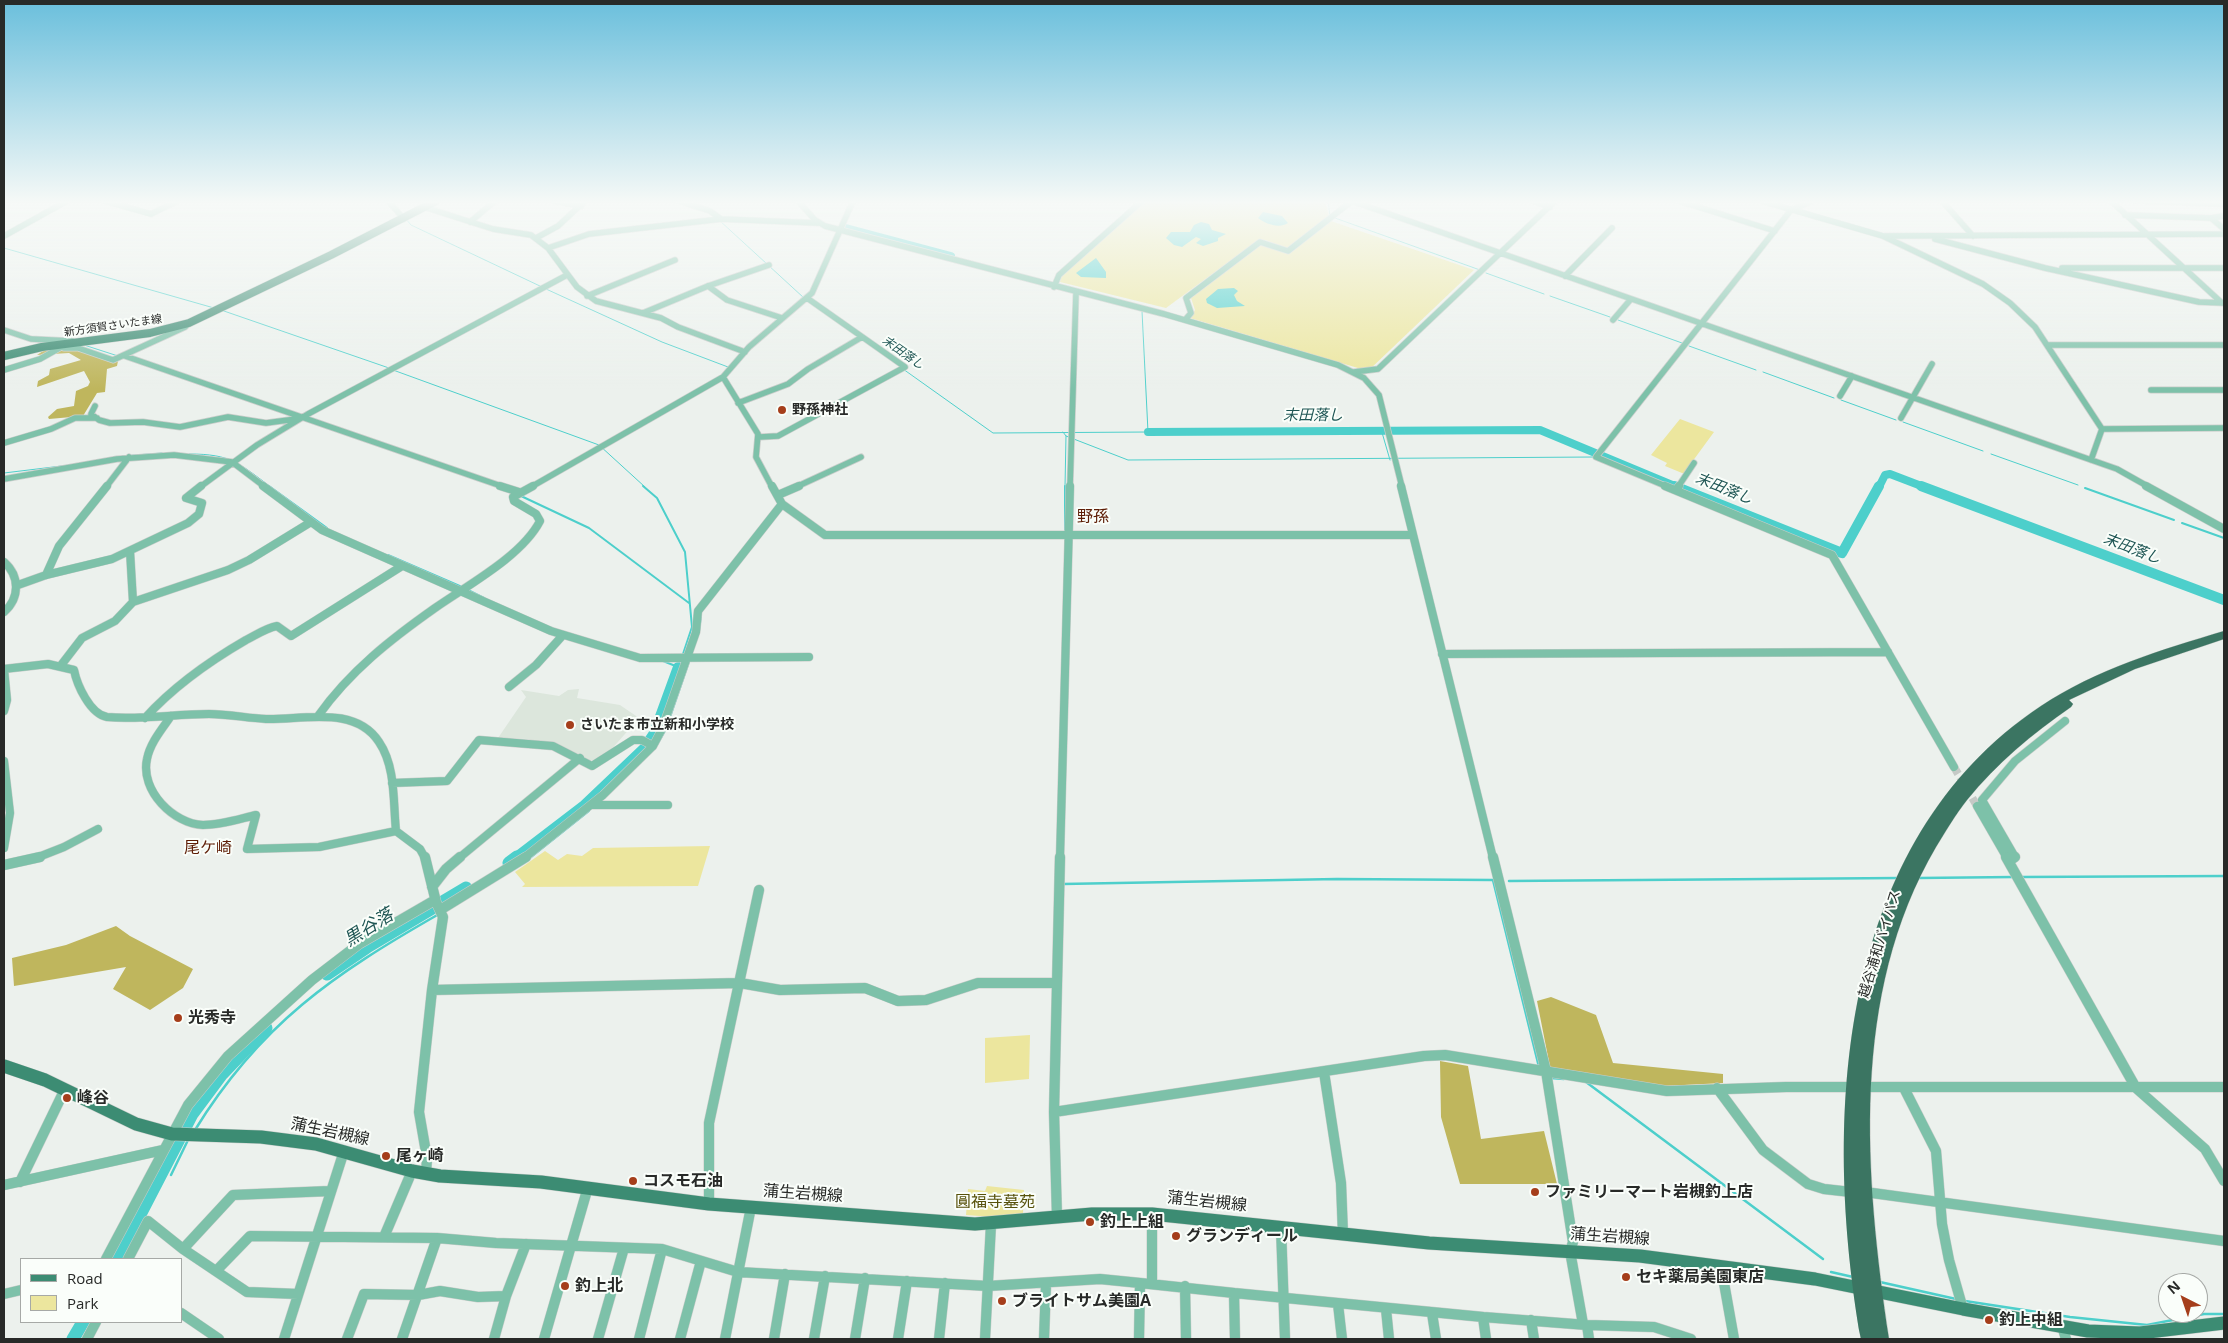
<!DOCTYPE html>
<html>
<head>
<meta charset="utf-8">
<style>
  body { margin:0 }
  #map { position:relative; width:2228px; height:1343px; overflow:hidden; background:#ecf1ed; font-family:"Open Sans",sans-serif }
  canvas { display:block }
  .frame { position:absolute; inset:0; border:5px solid #282a28; pointer-events:none }
  .legend { position:absolute; left:20px; top:1258px; width:162px; height:65px; box-sizing:border-box; background:#fafefa; border:1px solid #a6a9a6; margin:0; padding:6px 9px; list-style:none; font-size:15px; color:#282a28 }
  .legend li { display:flex; align-items:center; gap:10px; height:25px }
  .legend b { width:25px; border:1px solid #a6a9a6 }
  .north { position:absolute; left:2158px; top:1273px; width:50px; height:50px; box-sizing:border-box; background:#fafefa; border:1px solid #a6a9a6; border-radius:50%; rotate:319deg; font-size:14px; font-weight:700; line-height:20px; text-align:center; color:#282a28 }
  .north::after { content:''; display:block; margin:auto; width:18px; height:22px; background:#a53e1b; clip-path:polygon(50% 0,100% 100%,50% 72%,0 100%) }
</style>
</head>
<body>
<div id="map">
<canvas width="2228" height="1343"></canvas>
<div class="frame"></div>
<ul class="legend">
<li><b style="height:6px;background:#3c8c73"></b>Road</li>
<li><b style="height:14px;background:#ece69e"></b>Park</li>
</ul>
<div class="north">N</div>
</div>
<script>
const c = document.querySelector('canvas').getContext('2d');
c.lineJoin = 'round';
function paint(path, color) { c.fillStyle = color; c.fill(path, 'evenodd'); }
function stroke(path, color, width, dash) { c.strokeStyle = color; c.lineWidth = width; c.lineCap = dash ? 'butt' : 'round'; c.setLineDash(dash || []); c.stroke(path); }
function drawText(font, color, halo, rows, align = 'center') {
  c.font = font + ' "Open Sans","Noto Sans JP",sans-serif'; c.lineWidth = 4; c.setLineDash([]); c.textBaseline = 'middle'; c.strokeStyle = halo; c.fillStyle = color; for (const [text, x, y, turn = 0] of rows) {
    c.save(); c.translate(x, y); c.rotate((+turn || 0) * Math.PI / 180); c.textAlign = isNaN(turn) ? turn : align; if (halo) c.strokeText(text, 0, 0); c.fillText(text, 0, 0); c.restore();
  }
}
paint(new Path2D(`
  M579,689L577,698L620,705L639,718L610,751L594,760H588L565,749L527,739L498,738L526,697L521,690L559,696L568,690Z`), '#dce6dc');
paint(new Path2D(`
  M1146,201H1325L1329,216L1287,248L1265,240L1257,241L1166,308L1060,282L1062,275Z
  M1331,221L1474,270L1368,371L1190,318L1195,310L1191,298L1262,244L1288,254Z
  M1680,419L1714,432L1684,473H1682L1665,466L1667,463L1651,455Z
  M710,846L698,886L522,887L525,884L515,872L545,851L558,860L567,854L582,856L593,848Z
  M1030,1035L1029,1079L985,1083V1038Z
  M987,1186L1024,1190L1023,1214L993,1217L966,1215L968,1189L985,1191Z`), '#ece69e');
paint(new Path2D(`
  M69,345L92,350L118,361L117,366L107,369L105,392L97,393L83,416L49,419L48,417L57,409L74,406L76,391L88,386L90,382L84,371L37,387L38,381L49,375L50,369L81,360L69,353L37,355L43,351Z
  M116,926L130,936L193,969L183,988L150,1010L113,989L126,967L14,986L12,958L66,945Z
  M1551,997L1596,1015L1613,1063L1723,1074V1083L1665,1086L1550,1067L1537,1001Z
  M1440,1061L1468,1066L1481,1139L1544,1131L1557,1184H1460L1441,1117Z`), '#bfb65d');
paint(new Path2D(`
  M1263,212L1282,216L1288,223C1279,229 1266,224 1258,218Z
  M1201,222L1209,224L1212,230L1226,234L1218,238V241L1203,246L1196,243L1201,239L1196,237L1182,247L1174,245L1166,238L1171,232H1190L1194,225Z
  M1096,258L1106,272V278L1081,277L1076,273Z
  M1234,288L1238,291L1234,295L1237,301L1245,306L1217,308L1207,303L1206,299L1218,289Z`), '#4dcfcb');
stroke(new Path2D(`
  M1328,201L1330,216
  M2087,201L2110,202
  M2114,202L2145,203
  M1335,218L1480,270
  M406,219L411,225L542,287
  M719,220L804,298
  M4,248L214,308
  M1486,273L1544,294
  M546,289L662,342L728,367
  M1550,296L1610,317
  M221,310L389,368
  M1618,320L1682,343
  M84,345L118,356
  M1689,346L1756,370
  M903,369L993,433L1148,432L1142,311
  M393,370L599,445L645,487
  M1763,372L1834,398
  M1841,400L1896,420
  M1903,422L1983,451
  M1381,429L1390,460
  M1063,432L1066,436L1128,460L1595,457
  M189,454C232,454 238,463 271,487
  M1991,454L2078,485
  M122,456L162,453
  M4,473L78,464
  M1065,487L1066,436`), '#4dcfcb', 1);
stroke(new Path2D(`
  M269,486L327,528
  M643,486L657,498L685,552L692,627L683,654
  M2085,488L2174,520
  M521,496L589,528L689,603
  M2182,523L2224,538
  M1065,532V486
  M1065,536V549
  M388,555L462,587
  M468,590L484,598
  M699,631L701,616
  M663,661L678,667L680,661
  M657,745L666,729L690,659
  M530,858L589,811`), '#4dcfcb', 2);
stroke(new Path2D(`
  M2021,877L2224,876
  M1919,878L2014,877
  M1509,881L1899,878
  M1063,884L1337,879L1493,880L1539,1067
  M1551,1078L1564,1079
  M1586,1082L1823,1259
  M195,1130C260,1024 334,974 439,914
  M171,1175L188,1140
  M1831,1272L1853,1277
  M1880,1282L1956,1299
  M1965,1301L2070,1317L2147,1325L2204,1314H2224`), '#4dcfcb', 2.5);
stroke(new Path2D(`
  M846,228L951,256
  M1148,432L1540,430L1677,487
  M1879,487L1885,475L1890,474L1924,487`), '#4dcfcb', 8);
stroke(new Path2D(`
  M1674,486L1842,553L1879,486
  M1921,486L2224,600
  M515,858L583,806L644,748L654,733L678,667`), '#4dcfcb', 10);
stroke(new Path2D(`
  M509,863L517,857
  M327,974L367,947L466,888
  M117,1259L192,1114L221,1075L266,1028
  M73,1339L83,1322`), '#4dcfcb', 13);
stroke(new Path2D(`
  M1954,767L1977,806`), '#c5c9c6', 8, [8, 4]);
const minorFar2 = new Path2D(`
  M105,201L151,214L177,201
  M388,201L404,219
  M554,201L581,206
  M679,201L710,211L721,219
  M798,201L815,220L825,226L1164,314L1338,365L1364,378L1379,395L1402,487
  M1352,201L2117,469L2149,487
  M1533,201L1550,207
  M1679,201L1775,231
  M1762,201L1883,236L1983,284L2010,303L2035,327L2102,429
  M1942,201L1973,236
  M2111,201L2222,303
  M2146,201L2224,204
  M427,208L493,229L531,235L548,248L577,287L596,301L661,318L678,327L745,352
  M2125,215L2211,218L2224,216
  M2211,218L2224,229
  M470,222L495,201
  M4,236L67,201
  M1885,236L2224,234
  M536,238L558,226L585,201
  M1935,239L2045,268L2199,302L2224,303
  M548,248L589,234L721,219L818,223
  M2062,268H2224
  M1565,276L1612,228
  M708,286L727,300L782,318
  M1054,287L1059,275L1142,201
  M587,296L675,260
  M643,313L708,286L769,265
  M1185,320L1191,313L1186,298L1260,242L1288,251L1352,201
  M1613,320L1631,299
  M4,330L31,339L72,341L40,359L4,370
  M2048,345H2224
  M64,348H78L113,360L185,327L189,323
  M125,356L504,487
  M1354,372L1378,369L1555,201
  M723,377L758,434L756,457L772,487
  M2151,390H2224
  M1840,396L1852,376
  M738,403L788,384L808,369L862,337
  M95,406L91,414L99,420L110,423L143,422L180,427L228,417L266,423L296,419
  M1901,418L1932,364
  M760,437L778,436L905,367L807,298
  M4,443L51,429L75,418H97
  M2091,460L2102,429L2224,428
  M4,479L117,459L174,455L232,462L265,487
  M106,487L129,457
  M200,487L257,445L308,414L567,275
  M531,487L723,377L749,347L812,293L853,201
  M796,487L861,457
  M1070,487L1076,293
  M1668,487L1596,457L1791,210L1810,202
  M1678,487L1694,463`);
const minorFar1 = new Path2D(`
  M263,486L322,530L551,631L640,658L809,657
  M500,486L519,492
  M772,486L782,504L825,535H1412
  M1401,486L1493,858
  M1665,486L1832,555L1954,767
  M2146,486L2224,529
  M1676,490L1679,486
  M778,495L799,486
  M130,551L133,602
  M4,562C20,576 20,598 4,612
  M46,575L59,546L107,486
  M18,585L46,575L112,559L188,523L199,514L202,503L186,498L201,486
  M1442,654L1888,652
  M62,664L82,638L115,621L133,602L228,570L249,560L311,522
  M4,669L48,664L74,670C77,685 90,714 107,717C141,720 175,714 209,714C228,714 247,718 266,719C303,720 355,705 379,742C396,767 393,802 396,831
  M4,669L7,700L4,711
  M509,687L536,665L563,635
  M171,716C162,729 150,743 147,759C140,791 174,824 203,825C221,825 239,819 256,815L247,849L319,847L396,831L420,849L425,858
  M318,716C350,671 391,639 435,608C468,585 522,556 540,521L536,514L514,501L513,497L533,486
  M145,718C174,686 208,662 246,640C256,635 266,628 277,626L291,636L402,566
  M4,761L10,813L4,848
  M392,783L447,781L479,740L553,746L592,766L633,740H642L653,746
  M592,805H668
  M1977,806L2007,858
  M36,858L64,847L98,829
  M459,858L580,758
  M524,858L603,795L653,746L662,729L696,632L698,611L782,504
  M1060,858L1070,486
  M2013,858L2015,857L1982,800L2015,761L2065,721`);
const minor = new Path2D(`
  M425,857L436,902L443,917L432,990L419,1112L427,1158L426,1174
  M1493,857L1546,1071L1573,1242L1570,1251L1583,1324
  M2006,857L2136,1088L2205,1149L2224,1181
  M2009,861L2015,857
  M4,865L40,857
  M432,887L446,869L460,857
  M440,910L526,857
  M432,990L740,983L780,990L865,988L898,1001L926,1000L978,983H1056
  M1324,1072L1341,1183L1343,1235
  M1717,1088L1763,1150L1808,1184L1824,1189L1851,1192
  M1904,1088L1936,1151L1942,1224L1949,1260L1963,1309
  M1054,1112L1424,1056L1445,1055L1667,1091L1786,1087H2224
  M20,1182L65,1089
  M4,1185L163,1150
  M1865,1192L2224,1241
  M709,1204V1123L759,890
  M1152,1214V1284
  M1057,1217L1054,1112L1060,857
  M1281,1228L1285,1339
  M384,1237L412,1171
  M183,1249L233,1195L330,1191
  M106,1259L188,1105L228,1056L312,980L359,944L435,900
  M128,1259L148,1221L183,1249L247,1292L298,1294
  M1721,1266L1734,1339
  M216,1271L250,1236L437,1238L496,1243L662,1249L738,1272L988,1286L1100,1279L1140,1283
  M1185,1286L1186,1339
  M1234,1293L1483,1317L1486,1339
  M4,1294L21,1290
  M1338,1304L1342,1339
  M1386,1309L1389,1339
  M181,1313L219,1339
  M1432,1313L1436,1339
  M1483,1317L1587,1325L1654,1327L1691,1339
  M1531,1320L1534,1339
  M1587,1325L1589,1339
  M2062,1326L2066,1339
  M87,1339L96,1322
  M284,1339L344,1151
  M347,1339L364,1294L418,1295L440,1291L478,1297L506,1296
  M402,1339L437,1238
  M494,1339L506,1296L526,1244
  M544,1339L588,1187
  M598,1339L624,1248
  M639,1339L662,1249
  M680,1339L701,1261
  M725,1339L751,1207
  M774,1339L785,1274
  M814,1339L825,1276
  M855,1339L865,1278
  M898,1339L907,1281
  M939,1339L945,1283
  M985,1339L991,1224
  M1044,1339L1046,1284
  M1139,1339L1140,1283L1234,1293L1235,1339`);
const majorFar1 = new Path2D(`
  M4,356L42,347L150,333L189,323L331,255L436,201`);
const major = new Path2D(`
  M4,1066L45,1080L136,1124L172,1134L261,1137L316,1144L412,1171L440,1176L541,1182L709,1204L975,1224L1092,1214H1152L1429,1243L1640,1256L1815,1279L1963,1309L2088,1331L2140,1333L2224,1323`);
const highway = new Path2D(`
  M2224,631V639L2135,669L2069,700L2073,704L2071,707C2032,734 1997,763 1967,800C1955,815 1946,831 1936,847C1849,995 1865,1177 1889,1339H1861C1823,1119 1836,842 2041,706C2097,669 2161,650 2224,631Z`);
stroke(minorFar2, '#c9cdca', 7);
stroke(minorFar1, '#c9cdca', 9);
stroke(minor, '#c9cdca', 11);
stroke(majorFar1, '#c9cdca', 9);
stroke(major, '#c9cdca', 14);
stroke(highway, '#c9cdca', 1);
stroke(minorFar2, '#7dc1a9', 5.5);
stroke(minorFar1, '#7dc1a9', 8);
stroke(minor, '#7dc1a9', 10);
stroke(majorFar1, '#3c8c73', 8);
stroke(major, '#3c8c73', 13);
paint(highway, '#3b7562');
const sky = c.createLinearGradient(0, 0, 0, 389);
sky.addColorStop(0, '#6abfdc');
sky.addColorStop(0.52, '#f6f9f7');
sky.addColorStop(1, '#f6f9f700');
c.fillStyle = sky;
c.fillRect(0, 0, 2228, 389);
for (const [x, y, r, color] of [
  [782,410,5,"#a53e1b"],
  [570,725,5,"#a53e1b"],
  [178,1018,5,"#a53e1b"],
  [67,1098,5,"#a53e1b"],
  [386,1156,5,"#a53e1b"],
  [633,1181,5,"#a53e1b"],
  [1535,1192,5,"#a53e1b"],
  [1090,1222,5,"#a53e1b"],
  [1176,1236,5,"#a53e1b"],
  [1626,1277,5,"#a53e1b"],
  [565,1286,5,"#a53e1b"],
  [1002,1301,5,"#a53e1b"],
  [1989,1320,5,"#a53e1b"]
]) { const dot = new Path2D(); dot.arc(x, y, r, 0, 2 * Math.PI); c.fillStyle = color; c.fill(dot); stroke(dot, '#fafefa', 2); }
drawText('11px', '#282a28', '#fafefa', [
  ["新方須賀さいたま線",113,326,-8]
]);
drawText('italic 12px', '#1f5654', '#fafefa', [
  ["末田落し",903,353,35]
]);
drawText('bold 14px', '#282a28', '#fafefa', [
  ["野孫神社",792,410],
  ["さいたま市立新和小学校",580,725]
], 'left');
drawText('14px', '#282a28', '#fafefa', [
  ["越谷浦和バイパス",1880,944,-73]
]);
drawText('italic 15px', '#1f5654', '#fafefa', [
  ["末田落し",1313,416],
  ["末田落し",1724,489,22],
  ["末田落し",2132,549,21]
]);
drawText('16px', '#5e1d06', '#fafefa', [
  ["野孫",1093,517],
  ["尾ケ崎",208,848]
]);
drawText('bold 16px', '#282a28', '#fafefa', [
  ["光秀寺",188,1018],
  ["峰谷",77,1098],
  ["尾ヶ崎",396,1156],
  ["コスモ石油",643,1181],
  ["ファミリーマート岩槻釣上店",1545,1192],
  ["釣上上組",1100,1222],
  ["グランディール",1186,1236],
  ["セキ薬局美園東店",1636,1277],
  ["釣上北",575,1286],
  ["ブライトサム美園A",1012,1301],
  ["釣上中組",1999,1320]
], 'left');
drawText('16px', '#282a28', '#fafefa', [
  ["蒲生岩槻線",330,1132,12],
  ["蒲生岩槻線",803,1194,4],
  ["蒲生岩槻線",1207,1202,6],
  ["蒲生岩槻線",1610,1237,4]
]);
drawText('16px', '#57510b', '#fafefa', [
  ["圓福寺墓苑",995,1202]
]);
drawText('italic 18px', '#1f5654', '#fafefa', [
  ["黒谷落",369,928,-32]
]);
</script>
</body>
</html>
